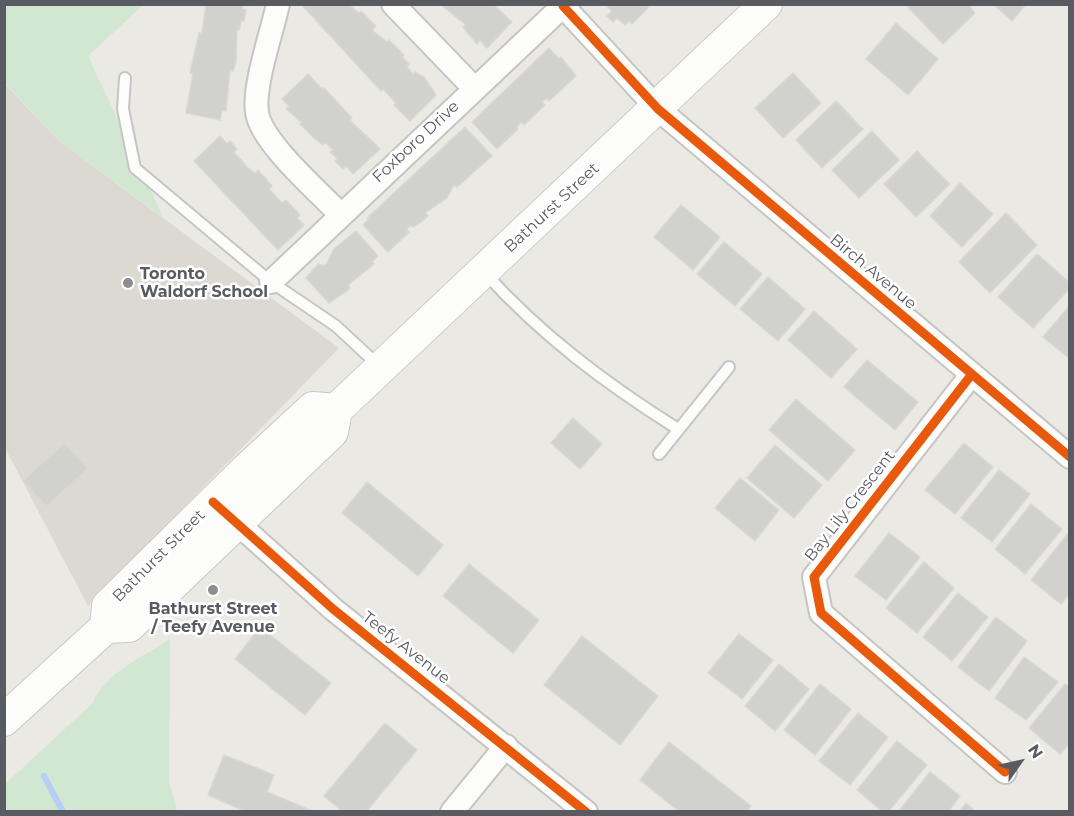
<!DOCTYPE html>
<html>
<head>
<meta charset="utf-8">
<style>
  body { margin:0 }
  #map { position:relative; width:1074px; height:816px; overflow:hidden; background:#eae9e3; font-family:Montserrat,sans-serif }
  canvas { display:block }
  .frame { position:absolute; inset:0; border:6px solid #595b62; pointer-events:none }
  .north { position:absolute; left:990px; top:732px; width:60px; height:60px; -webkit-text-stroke:4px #fff; paint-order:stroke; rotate:56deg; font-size:16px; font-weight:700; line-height:24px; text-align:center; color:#595b62 }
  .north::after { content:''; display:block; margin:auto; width:21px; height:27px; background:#595b62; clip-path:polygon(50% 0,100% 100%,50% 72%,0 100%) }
</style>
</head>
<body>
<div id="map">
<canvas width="1074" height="816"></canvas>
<div class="frame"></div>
<div class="north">N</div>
</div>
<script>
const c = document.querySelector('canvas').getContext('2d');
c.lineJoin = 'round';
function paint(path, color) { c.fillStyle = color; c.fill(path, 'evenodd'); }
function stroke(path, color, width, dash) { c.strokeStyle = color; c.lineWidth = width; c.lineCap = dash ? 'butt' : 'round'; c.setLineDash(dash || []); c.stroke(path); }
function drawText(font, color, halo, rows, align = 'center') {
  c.font = font + ' Montserrat,sans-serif'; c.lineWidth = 5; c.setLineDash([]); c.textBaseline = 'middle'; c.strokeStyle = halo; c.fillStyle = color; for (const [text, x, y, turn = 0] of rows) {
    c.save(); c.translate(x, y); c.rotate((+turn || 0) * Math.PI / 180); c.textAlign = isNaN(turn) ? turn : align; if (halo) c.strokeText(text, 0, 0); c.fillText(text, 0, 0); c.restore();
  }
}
paint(new Path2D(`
  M4,83L59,141L339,348L88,606L5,448Z`), '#dbd9d1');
paint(new Path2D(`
  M5,5H143L88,56L163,217L59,141L5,83Z
  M170,639L169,781L177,811H5V784L93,703C104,673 145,656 170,639Z`), '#d1e7d1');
stroke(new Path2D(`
  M44,776L63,812`), '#b5cff7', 6);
const building = new Path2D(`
  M206,4H243L242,9L246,10L244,21H241L239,30L237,29L236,61L233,71L230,70L226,111L222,110L220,120L186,113L193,74L190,73L199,33H202Z
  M301,4H348L359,13L361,11L376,26L372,30L387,42L389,40L404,55L402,57L409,64L407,67L413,74L415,72L424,77L436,95L410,121L394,105L396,103L383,89L381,91Z
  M440,4H493L512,22L487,48L480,40L477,44L463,27L466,25Z
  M605,4H648V8L632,24L629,21L625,25L617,18L613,22L607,16L612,11Z
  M910,4H968L975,13L943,44L908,7Z
  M993,4H1026L1012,21Z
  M896,23L938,59L908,95L866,59Z
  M549,48L559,59L561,57L576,76L549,101L547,98L542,102L545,105L524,125L521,122L517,127L518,129L497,149L472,122Z
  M793,73L821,103L783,138L755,108Z
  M308,74L322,89L324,88L352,118L350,120L380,149L353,174L346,166L343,169L335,161L337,159L330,152L333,150L326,143L323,145L315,139L300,124L302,123L286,109L289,106L282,99Z
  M836,101L863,129L822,168L796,140Z
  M465,127L492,156L465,180L457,187L454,185L447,198L425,213L428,216L421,222L413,227L411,225L407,229L409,232L388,252L363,225L369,219L367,218Z
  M872,131L899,160L859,198L832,170Z
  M220,136L227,144L230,141L237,149L234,152L247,167L255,173L258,170L272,186L269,189L282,203L286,200L300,215L297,218L304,225L278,250L194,161Z
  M917,151L950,184L916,217L884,184Z
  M960,183L993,214L962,247L930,216Z
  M681,205L720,237L693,270L654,237Z
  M1006,213L1037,245L990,293L959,262Z
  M356,231L378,256L372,262L374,264L348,285L350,287L348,290L329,303L306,278L318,264L324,266L327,263L334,249Z
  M724,242L762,274L735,306L697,274Z
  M1037,254L1070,283V288L1033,328L998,297Z
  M768,277L805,309L778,341L740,309Z
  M1070,305V359L1043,337Z
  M814,311L857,349L831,378L788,340Z
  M867,360L918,402L895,430L844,387Z
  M796,399L855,450L828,481L769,430Z
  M573,418L602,444L580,469L551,443Z
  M64,443L88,468L47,506L23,481Z
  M964,443L993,467L955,514L925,490Z
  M775,445L822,485L794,518L747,478Z
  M999,470L1030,494L992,542L961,518Z
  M740,478L779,510L755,541L715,508Z
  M367,482L443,545L418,576L342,513Z
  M1031,504L1062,529L1025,574L995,549Z
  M1069,532L1070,593L1061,604L1031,580Z
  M889,533L920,557L886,600L855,576Z
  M924,562L954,588L917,633L886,608Z
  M469,564L539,620L513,653L443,596Z
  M958,593L988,617L952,661L923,637Z
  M996,617L1027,641L989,691L958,667Z
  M260,627L331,683L305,715L235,659Z
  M739,634L773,660L742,699L708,673Z
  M582,636L658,696L620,745L544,685Z
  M1024,657L1058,682L1026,720L995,698Z
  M779,664L809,689L775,731L745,706Z
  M820,684L851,709L815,755L784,730Z
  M1065,684L1070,687V743L1060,754L1029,728Z
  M858,713L888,737L850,785L819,761Z
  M385,723L417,750L366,812H343L324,796Z
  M897,741L927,765L888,812H883L857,790Z
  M669,742L751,806L746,812H680L640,780Z
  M224,755L274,775L267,792L315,812H247L208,795Z
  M930,772L960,796L948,812H898Z
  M966,803L976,812H959Z`);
paint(building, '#d1d1cd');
stroke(building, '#d9d8d2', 1.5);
const lane = new Path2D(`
  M125,78L123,109L135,168L271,282L336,326L380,367
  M484,272C541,335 606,384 678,429
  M659,454L729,367`);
const street = new Path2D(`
  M278,4C272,32 253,86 257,112C260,141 319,192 340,214
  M393,4L474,88
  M563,6L658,109L1070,457
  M271,282L565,4
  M972,374L814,577L821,613L1005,772
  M227,514L333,609L586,812
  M452,812L506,746`);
const secondary = new Path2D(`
  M106,627L129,626L332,432L336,410L766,4
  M4,720L106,627L108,606L246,470L313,408L336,410`);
stroke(lane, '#c6c5c5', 14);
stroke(street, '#c6c5c5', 26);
stroke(secondary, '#c8c8c8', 34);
stroke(lane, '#fcfcfb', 10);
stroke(street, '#fcfcfb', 22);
stroke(secondary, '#fcfcfb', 32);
stroke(new Path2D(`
  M563,6L658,109L1070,457
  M972,374L814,577L821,613L1005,772
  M213,502L333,609L586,812`), '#e8590c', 9);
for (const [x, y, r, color] of [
  [128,283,6,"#8c8d8f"],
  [213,590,6,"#8c8d8f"]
]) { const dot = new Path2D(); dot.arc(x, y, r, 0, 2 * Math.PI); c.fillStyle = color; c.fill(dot); stroke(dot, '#fff', 2); }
drawText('16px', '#595b62', '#fff', [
  ["Foxboro Drive",416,142,-43],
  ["Bathurst Street",552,208,-43],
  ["Birch Avenue",873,272,40],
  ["Bay Lily Crescent",850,506,-52],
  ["Bathurst Street",159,556,-45],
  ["Teefy Avenue",406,648,38]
]);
drawText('bold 16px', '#595b62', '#fff', [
  ["Toronto",140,274],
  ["Waldorf School",140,292],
  ["Bathurst Street",213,609,"center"],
  ["/ Teefy Avenue",213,627,"center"]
], 'left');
</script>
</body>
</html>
